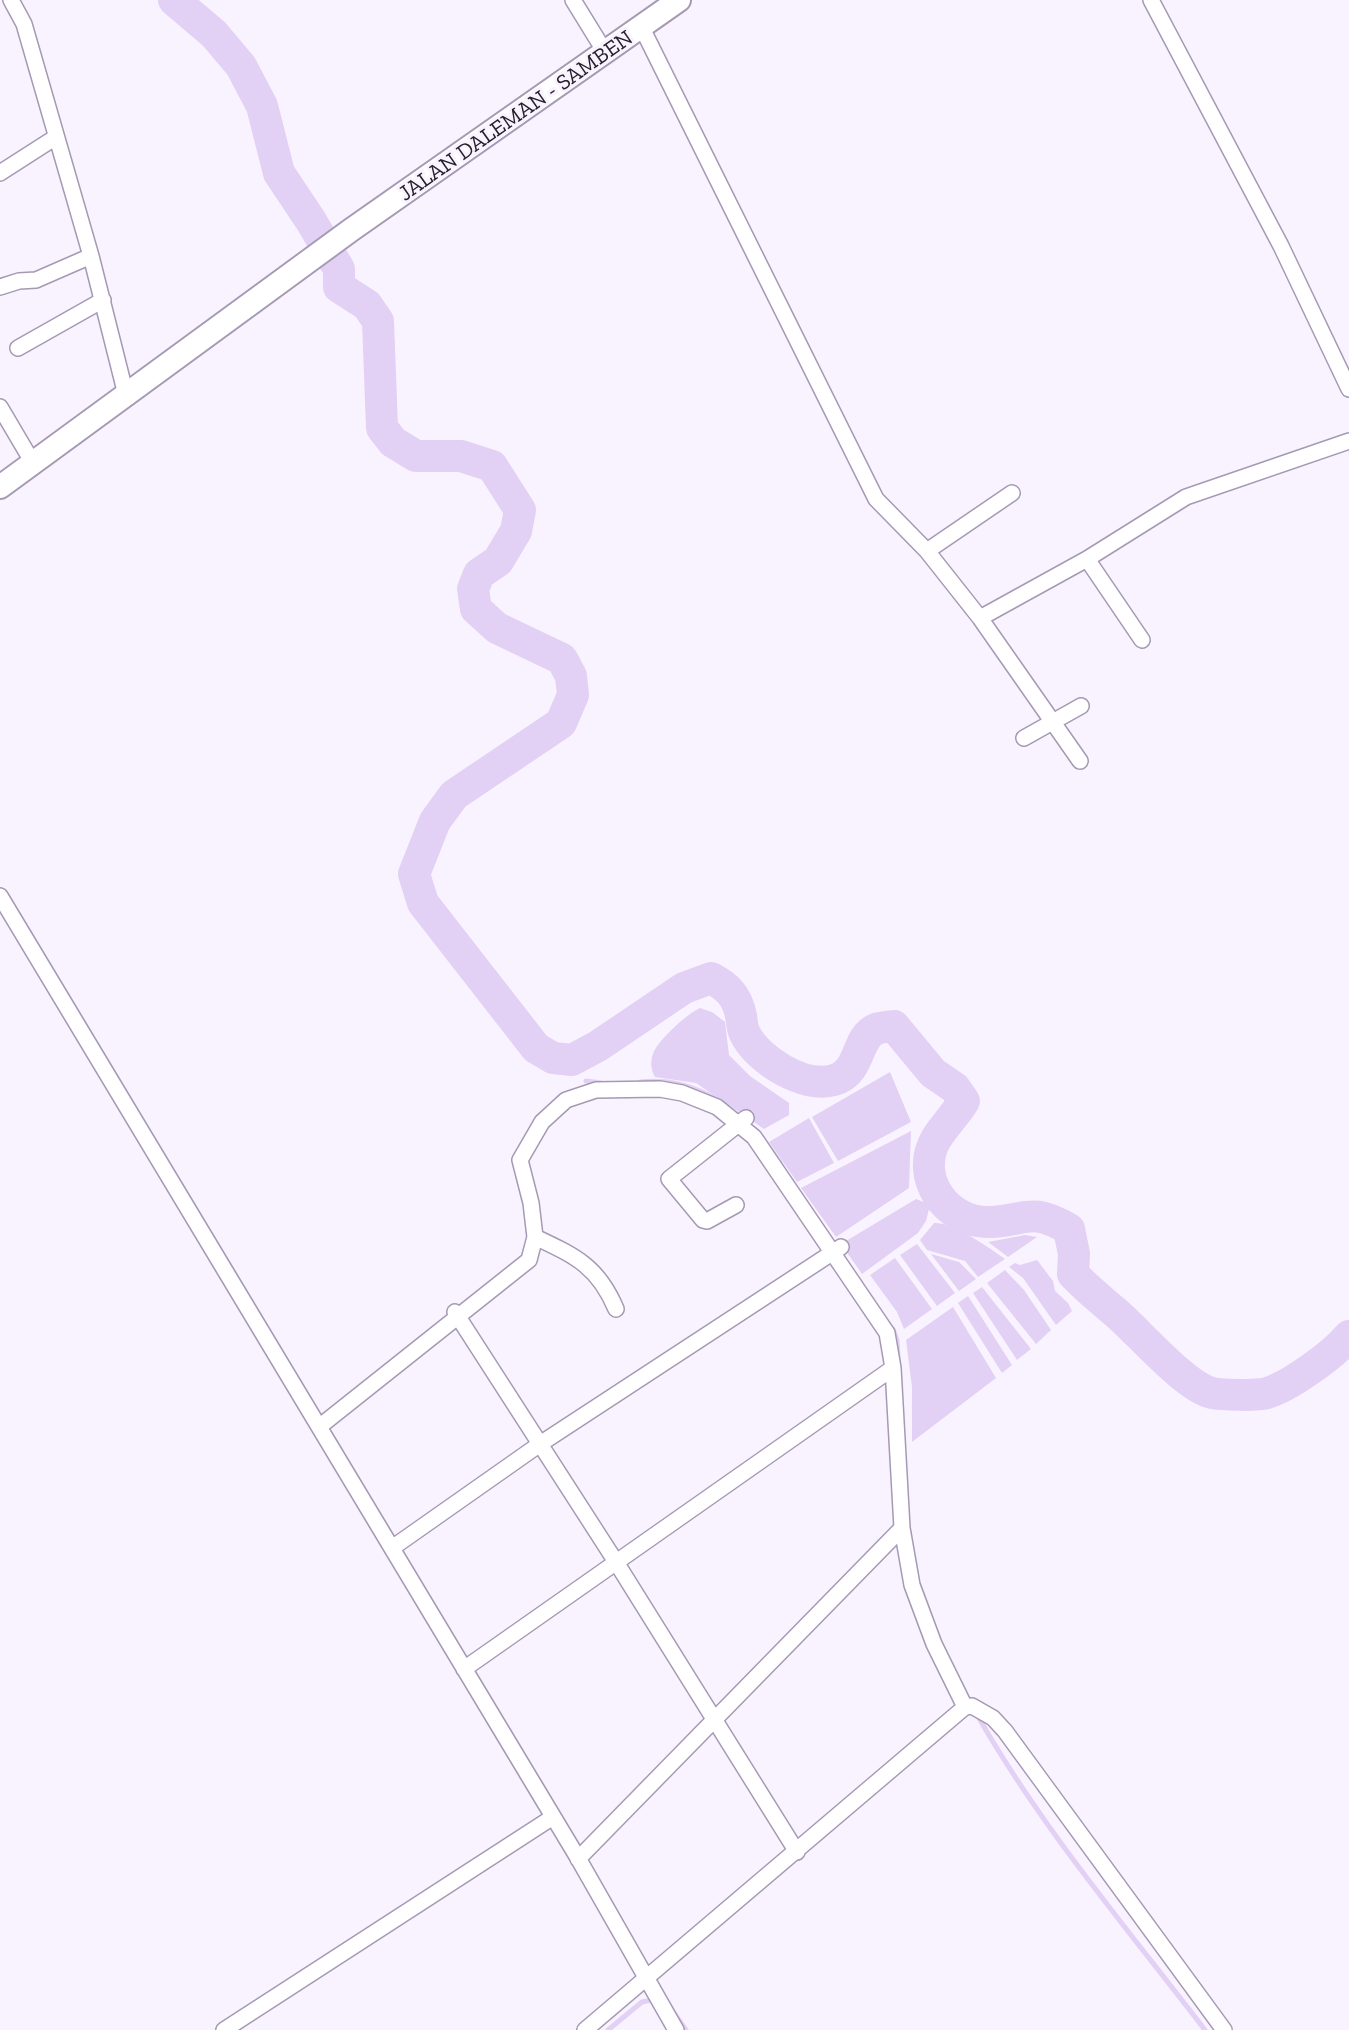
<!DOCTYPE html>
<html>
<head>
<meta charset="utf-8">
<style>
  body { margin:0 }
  canvas { display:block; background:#f9f3ff }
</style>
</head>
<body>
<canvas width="1349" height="2030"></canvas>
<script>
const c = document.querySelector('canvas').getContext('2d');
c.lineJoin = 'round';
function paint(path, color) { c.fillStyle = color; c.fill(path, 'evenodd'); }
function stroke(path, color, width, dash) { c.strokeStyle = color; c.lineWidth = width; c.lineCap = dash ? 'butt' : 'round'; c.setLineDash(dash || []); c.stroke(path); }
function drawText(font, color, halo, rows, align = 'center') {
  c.font = font + ' "Zilla Slab",serif'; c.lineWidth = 6; c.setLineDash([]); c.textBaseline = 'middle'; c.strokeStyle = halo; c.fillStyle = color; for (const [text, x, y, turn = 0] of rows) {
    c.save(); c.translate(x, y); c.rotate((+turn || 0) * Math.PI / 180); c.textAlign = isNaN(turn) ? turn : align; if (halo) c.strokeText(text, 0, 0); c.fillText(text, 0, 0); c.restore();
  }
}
paint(new Path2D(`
  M700,1008L712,1012L725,1022L729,1055L750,1076L789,1103V1115L764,1129L696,1083L655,1077C651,1071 650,1061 653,1054C657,1041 688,1013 700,1008Z
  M890,1072L911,1122L838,1161L812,1117Z
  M809,1118L834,1163L797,1182L769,1142Z
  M911,1131L909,1188L836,1237L801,1188Z
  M916,1199L924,1202L929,1209L926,1221L918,1233L862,1274L841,1244Z
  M934,1223C953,1222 990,1248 1005,1259L978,1277L965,1261L927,1250L920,1240Z
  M1025,1235L1037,1237L1008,1257L988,1242Z
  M917,1244L955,1293L937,1306L900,1255Z
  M931,1254L959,1262L976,1279L959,1291Z
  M895,1258L932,1309L904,1329L897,1312L870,1275Z
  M1037,1260L1053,1281L1055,1291L1068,1303L1072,1311L1056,1325L1023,1278L1009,1267L1015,1263L1020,1265Z
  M1005,1270L1024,1290L1051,1330L1036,1344L987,1283Z
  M982,1287L1031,1349L1017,1360L973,1293Z
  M968,1296L1012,1365L1002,1373L958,1303Z
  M953,1307L996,1378L912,1442V1387L906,1340Z`), '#e2d1f4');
stroke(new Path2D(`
  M586,1081L601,1083
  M640,1082C671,1079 693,1086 720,1101
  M761,1136L780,1163
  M893,1329L897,1340L898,1358
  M976,1713C1040,1826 1126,1927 1205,2030
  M665,2000L686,2030
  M608,2030L642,2002L656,1999`), '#e2d1f4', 5);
stroke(new Path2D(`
  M174,0L214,34L241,66L262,106L279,173L311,221L339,269V287L367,305L378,321L382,428L393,442L416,456H461L492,466L520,510L516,531L498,561L479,574L473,589L476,609L497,628L562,659L571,676L573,695L561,723L454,795L435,821L414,874L423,903L536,1048L553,1058L572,1060L598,1046L684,988L711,978C728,987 737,996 741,1016C742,1021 742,1029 745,1034C758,1060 804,1089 834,1080C862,1072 855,1038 876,1029C881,1027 888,1027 894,1026L933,1073L955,1088L964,1101C956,1114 944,1126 936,1139C914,1177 946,1223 989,1222C1027,1221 1029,1206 1069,1229L1074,1254L1073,1274C1086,1288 1100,1299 1114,1311C1138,1331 1184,1386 1212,1393C1221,1395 1258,1396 1267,1393C1290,1386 1333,1355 1349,1336`), '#e2d1f4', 32);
const street = new Path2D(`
  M11,0L24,24L91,256L126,395
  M573,0L605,52
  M1151,0L1281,246L1349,389
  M642,28L876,499L927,551L980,618L1080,761
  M0,173L56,137
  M0,287L19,281L36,280L91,256
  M18,348L103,300
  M0,407L33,463
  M927,551L1012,493
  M1087,559L1142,640
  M980,618L1087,559L1186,497L1349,441
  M1024,738L1081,706
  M0,896L578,1858L676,2030
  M736,1205L707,1221L703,1220L669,1179L746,1118
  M535,1237C575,1256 598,1266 616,1309
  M455,1312L616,1562L797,1852
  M319,1427L529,1260L535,1237L531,1203L520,1160L542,1122L566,1100L596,1090L660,1089L682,1093L717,1107L754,1137L887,1333L893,1368L902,1528L912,1585L934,1644L965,1707
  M392,1548L540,1444L841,1247
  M464,1669L893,1368
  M578,1859L902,1528
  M224,2030L553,1817
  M585,2030L965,1707L972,1706L993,1718L1005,1731L1224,2030`);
const secondary = new Path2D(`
  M0,487L351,230L679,0`);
stroke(street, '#a699b4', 18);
stroke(secondary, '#a699b4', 26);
stroke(street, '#fff', 15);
stroke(secondary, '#fff', 22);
drawText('22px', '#25202a', '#f9f3ff', [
  ["JALAN DALEMAN - SAMBEN",516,116,-35]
]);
</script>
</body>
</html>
